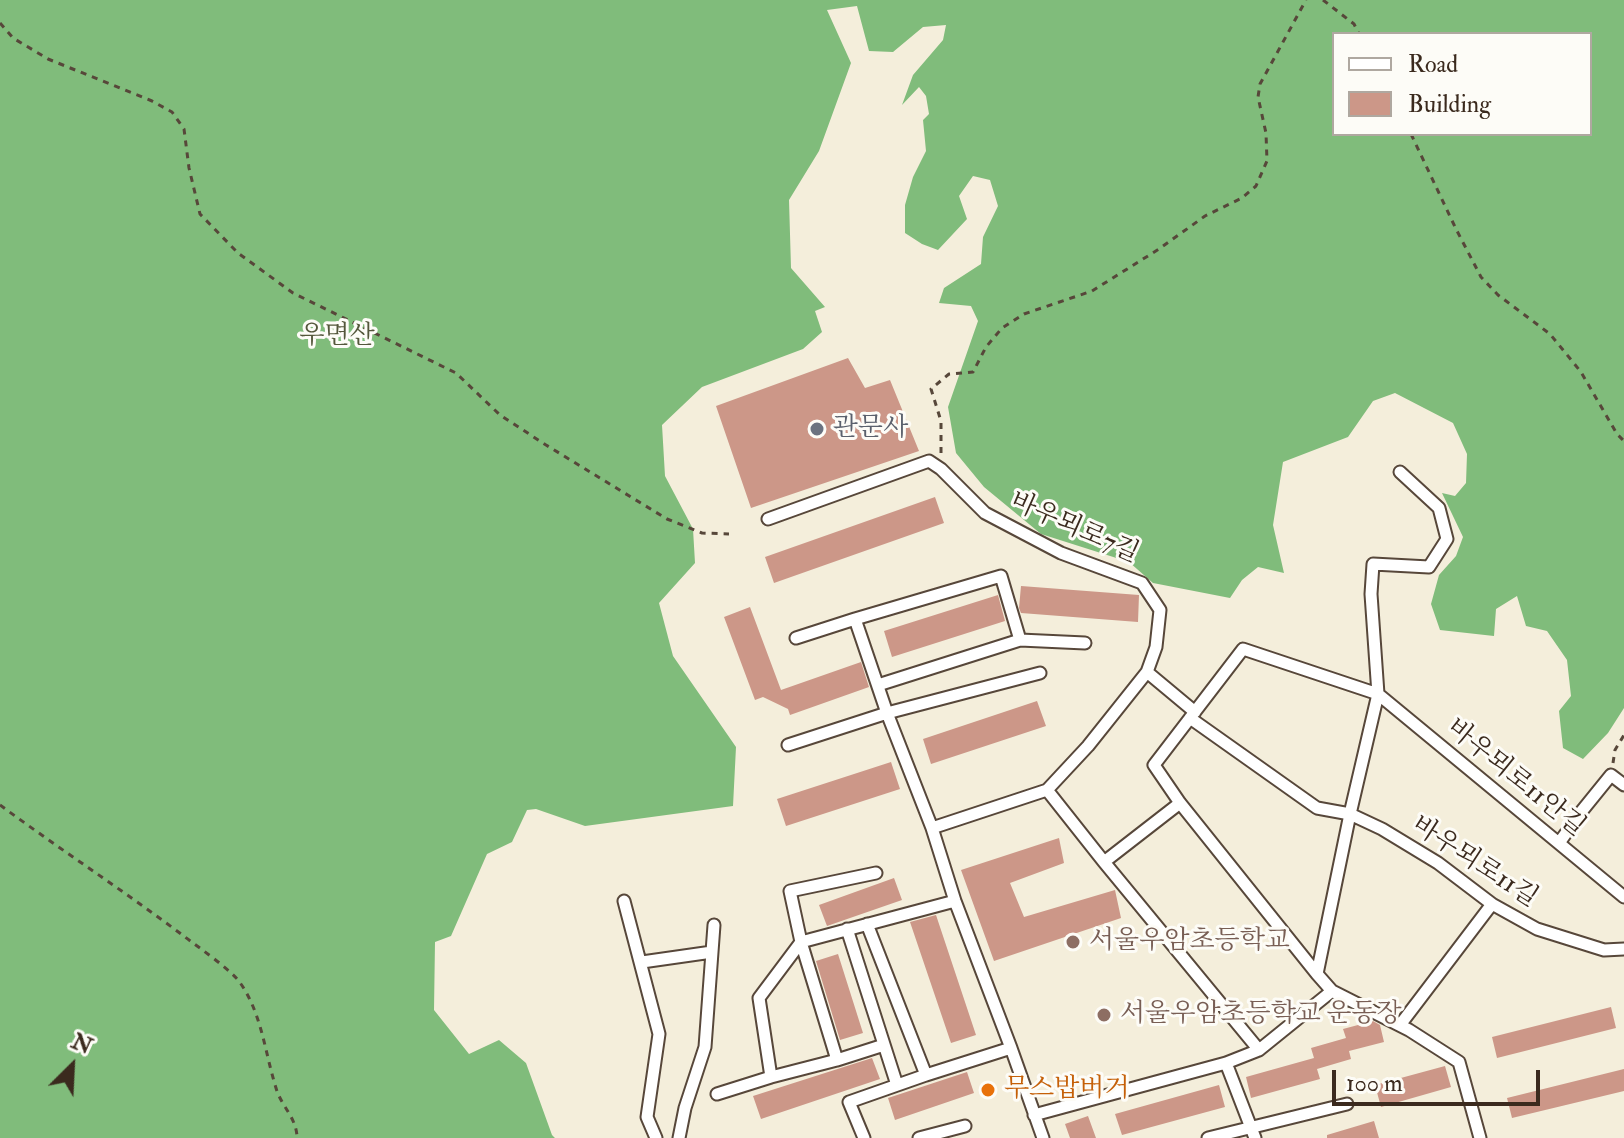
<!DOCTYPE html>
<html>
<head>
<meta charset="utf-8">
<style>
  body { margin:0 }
  #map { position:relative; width:1624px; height:1138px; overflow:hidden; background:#f4eedb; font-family:"IM FELL Double Pica",serif }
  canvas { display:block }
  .legend { position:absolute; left:1332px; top:32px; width:260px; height:104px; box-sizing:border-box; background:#fdfcf7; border:2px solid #afa8a0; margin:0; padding:10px 14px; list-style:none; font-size:24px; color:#3b2a1e }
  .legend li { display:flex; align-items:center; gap:16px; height:40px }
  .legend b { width:40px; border:2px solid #afa8a0 }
  .north { position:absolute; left:32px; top:1026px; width:80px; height:80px; -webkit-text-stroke:6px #fdfcf7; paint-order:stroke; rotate:24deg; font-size:22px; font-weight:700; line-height:32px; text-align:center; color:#3b2a1e }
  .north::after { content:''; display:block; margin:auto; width:28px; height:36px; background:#3b2a1e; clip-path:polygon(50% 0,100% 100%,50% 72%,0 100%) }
  .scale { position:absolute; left:1332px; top:1070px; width:208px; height:36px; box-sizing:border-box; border:4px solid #3b2a1e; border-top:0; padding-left:10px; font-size:24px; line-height:28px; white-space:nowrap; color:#3b2a1e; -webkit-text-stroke:6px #fdfcf7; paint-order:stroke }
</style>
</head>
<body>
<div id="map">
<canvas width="1624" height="1138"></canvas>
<ul class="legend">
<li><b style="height:10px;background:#fff"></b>Road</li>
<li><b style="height:22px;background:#cc9788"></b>Building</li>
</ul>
<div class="north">N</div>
<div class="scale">100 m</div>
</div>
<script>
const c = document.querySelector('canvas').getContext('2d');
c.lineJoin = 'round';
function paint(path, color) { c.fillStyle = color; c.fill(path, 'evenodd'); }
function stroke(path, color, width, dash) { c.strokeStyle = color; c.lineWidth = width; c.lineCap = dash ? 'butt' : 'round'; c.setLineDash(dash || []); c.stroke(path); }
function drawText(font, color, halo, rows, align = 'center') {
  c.font = font + ' "IM FELL Double Pica","Noto Serif KR",serif'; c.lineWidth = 6; c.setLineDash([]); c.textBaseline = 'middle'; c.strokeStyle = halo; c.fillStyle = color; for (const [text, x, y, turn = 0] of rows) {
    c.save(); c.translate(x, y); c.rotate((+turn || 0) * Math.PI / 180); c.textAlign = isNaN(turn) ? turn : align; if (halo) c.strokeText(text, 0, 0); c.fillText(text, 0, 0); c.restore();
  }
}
paint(new Path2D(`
  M0,0H1624V708L1608,733L1583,759L1563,748L1559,711L1571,696L1567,660L1547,631L1526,626L1517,596L1496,609L1494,636L1440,630L1431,604L1439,575L1456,556L1463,537L1442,493L1455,496L1466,483L1467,454L1453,423L1395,393L1373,401L1348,437L1283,462L1273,525L1284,573L1258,567L1242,580L1230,598L1153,583L1129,562L1041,534L984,487L956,453L948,407L978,321L971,306L939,303L944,288L981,264L983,237L998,206L990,180L973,176L959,196L967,219L938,250L922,244L905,233V205L913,177L926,151L923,120L929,114L926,96L919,87L902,105L913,75L943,40L946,25L923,27L893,52L869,51L857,6L827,10L851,63L819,151L789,200L791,268L825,307L815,311L822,332L803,349L702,387L662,425L665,476L693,529L695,563L659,603L673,656L736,747L733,806L585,826L536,809L527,810L512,842L487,854L451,936L435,942L434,1010L469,1054L499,1040L526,1063L552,1135L555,1138H0ZM1334,34H1590V134H1334Z`), '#80bc7b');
paint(new Path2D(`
  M848,358L865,388L890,380L919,451L751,508L716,406Z
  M935,497L944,523L774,583L765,557Z
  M1021,586L1139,595L1138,622L1021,613L1019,608Z
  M998,595L1005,621L892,657L884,631Z
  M750,607L781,690L861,662L869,687L790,715L788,709L763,697L755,700L724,617Z
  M1037,701L1046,726L931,764L923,739Z
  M891,762L900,789L786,826L777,799Z
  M1059,838L1064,863L1010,883L1024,917L1115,890L1121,918L994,961L961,870Z
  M894,878L902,900L827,926L819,905Z
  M936,915L976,1035L951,1043L910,922Z
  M838,954L863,1033L840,1040L816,961Z
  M1611,1007L1616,1028L1497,1058L1492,1037Z
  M1373,1021L1380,1025L1384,1042L1349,1051L1351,1059L1317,1069L1320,1079L1251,1098L1246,1077L1314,1058L1311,1048L1346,1038L1343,1029Z
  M872,1058L880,1079L761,1119L753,1096Z
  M1445,1066L1451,1087L1381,1107L1375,1085Z
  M1624,1069V1091L1512,1118L1507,1098Z
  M967,1072L974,1093L895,1120L888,1098Z
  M1219,1085L1225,1107L1122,1135L1115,1114Z
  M1088,1116L1096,1138H1070L1065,1124Z
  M1374,1121L1379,1138H1327V1135Z`), '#cc9788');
const street = new Path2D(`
  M768,519L929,461L941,469L985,513L1061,553L1142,583L1160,610L1156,647L1147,672L1088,746L1047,790L932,828
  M796,638L855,619
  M1020,640L1085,643
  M1147,672L1195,712
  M878,685L1020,640L1001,576L855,619L887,713L932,828L955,901L1011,1048L1043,1138
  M1190,718L1317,808L1350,814L1382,829L1438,863L1492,904L1537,929L1604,950L1624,949
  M788,745L887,713L1040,673
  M1047,790L1104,862L1259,1050
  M1559,843L1581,812L1611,775L1624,785
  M1104,862L1180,803
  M876,873L790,891L801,942L955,901
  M624,901L659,1034L647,1117L656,1138
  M867,924L926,1075L1011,1048
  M847,929L897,1085
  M801,942L837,1060L771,1077L759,998Z
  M642,962L712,952L714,925
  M1317,974L1350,814L1378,694L1371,594L1373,564L1429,567L1447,539L1439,508L1400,472
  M1400,1025L1492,904
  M837,1060L884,1045
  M1226,1063L1255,1138
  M717,1094L771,1077
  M1034,1115L1226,1063L1259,1050L1332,991
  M679,1138L685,1108L705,1047L712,952
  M864,1138L849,1102L926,1075
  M919,1138L965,1126
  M1208,1138L1347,1104
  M1480,1138L1459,1062L1409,1030L1332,991L1317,974L1180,803L1154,765L1243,649L1378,694L1624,897`);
stroke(street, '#57473a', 15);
stroke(new Path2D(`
  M1323,0L1354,24L1359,34
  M0,23L13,38L48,59L152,101L172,112L184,129L189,168L200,214L238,253L293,293L456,373L500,415L546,445L667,519L702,533L729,534
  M1411,134L1456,229L1481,277L1498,295L1550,334L1581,372L1617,434L1624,441
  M941,453V421L931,389L949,374L973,372L986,347L1002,328L1024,314L1092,291L1159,249L1205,216L1242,198L1256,186L1267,161L1266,133L1258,97L1260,84L1306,0
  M1613,763L1615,750L1624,735
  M0,805C61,850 124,891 185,937C198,947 233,971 241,984C262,1015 265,1053 276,1088C281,1106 297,1118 297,1138`), '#57473a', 3, [6, 6]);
stroke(street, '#fff', 11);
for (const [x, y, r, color] of [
  [817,429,8,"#6b7280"],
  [1073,942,8,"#8d6e63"],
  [1104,1015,8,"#8d6e63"],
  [988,1090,8,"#e8710a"]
]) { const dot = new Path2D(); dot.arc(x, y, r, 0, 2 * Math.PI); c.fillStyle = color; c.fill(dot); stroke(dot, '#fdfcf7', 3); }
drawText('26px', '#54573b', '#fdfcf7', [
  ["우면산",337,337]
]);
drawText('26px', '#5b616d', '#fdfcf7', [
  ["관문사",833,429]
], 'left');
drawText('26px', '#3b2a1e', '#fdfcf7', [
  ["바우뫼로7길",1074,529,24],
  ["바우뫼로11안길",1515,779,39],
  ["바우뫼로11길",1474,863,33]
]);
drawText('26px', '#785e54', '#fdfcf7', [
  ["서울우암초등학교",1089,942],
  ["서울우암초등학교 운동장",1120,1015]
], 'left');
drawText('26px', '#c56008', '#fdfcf7', [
  ["무스밥버거",1004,1090]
], 'left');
</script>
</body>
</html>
